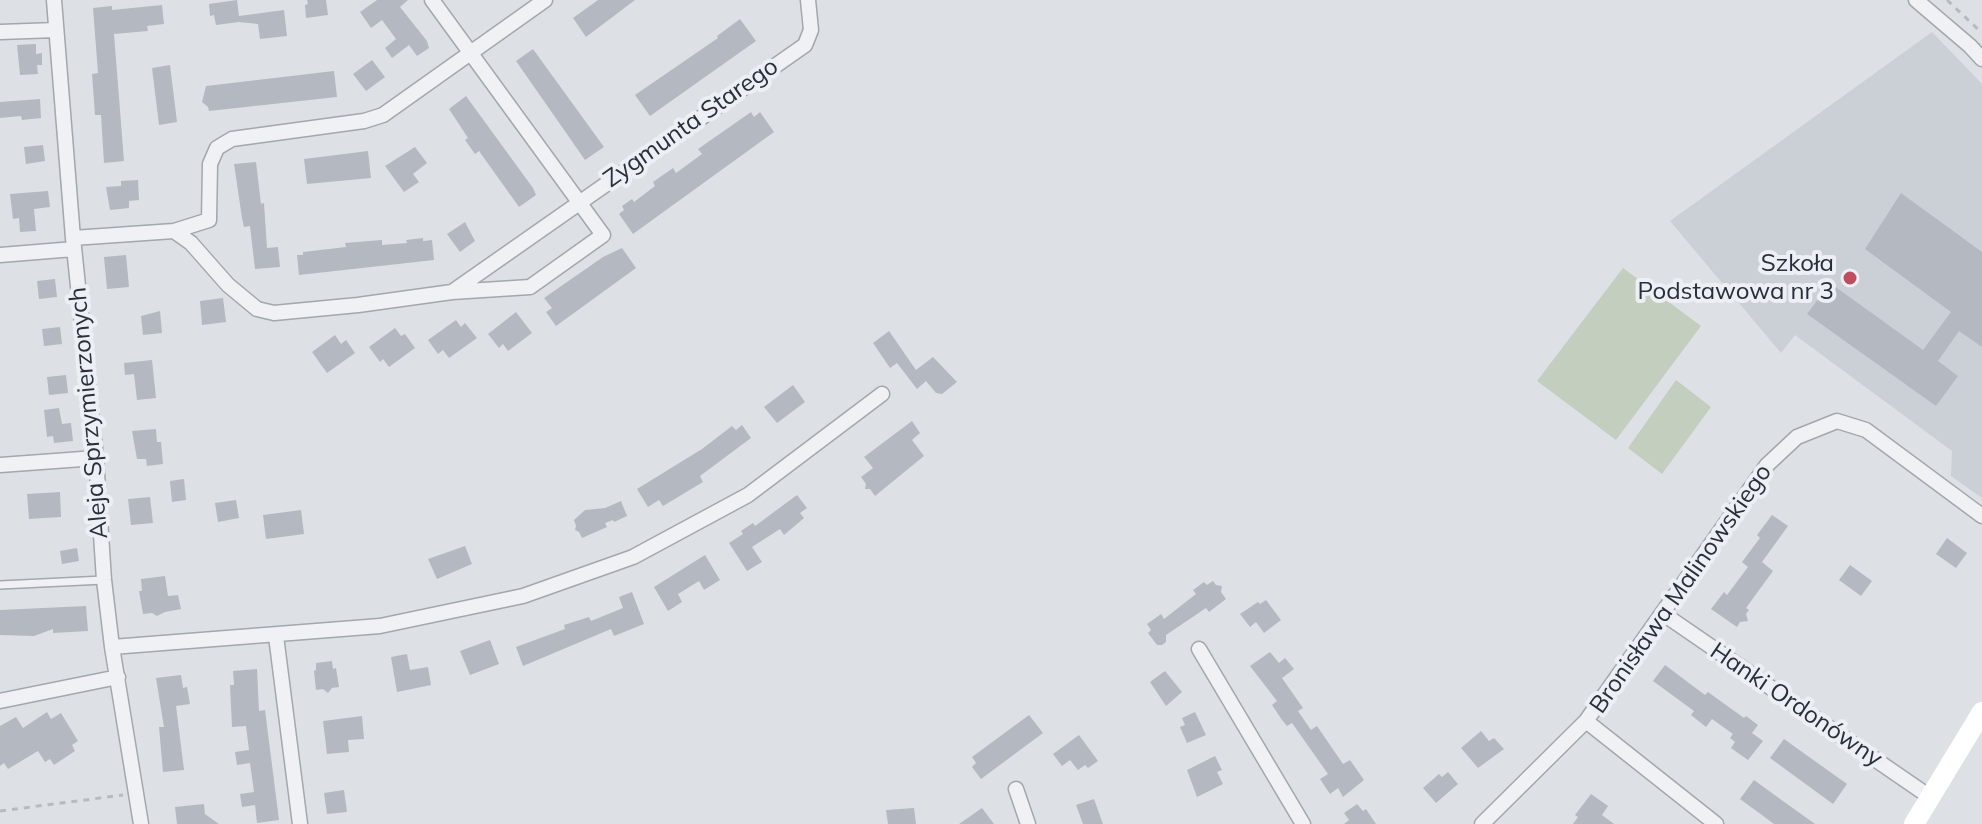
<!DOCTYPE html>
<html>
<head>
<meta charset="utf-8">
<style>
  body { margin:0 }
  canvas { display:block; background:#dde0e5 }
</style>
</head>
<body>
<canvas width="1982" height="824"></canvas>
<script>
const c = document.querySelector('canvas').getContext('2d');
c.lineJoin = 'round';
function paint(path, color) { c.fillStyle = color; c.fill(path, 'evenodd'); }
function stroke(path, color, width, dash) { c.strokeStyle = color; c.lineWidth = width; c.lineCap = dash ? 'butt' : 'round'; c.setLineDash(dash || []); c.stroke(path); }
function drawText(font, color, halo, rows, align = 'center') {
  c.font = font + ' Mulish,sans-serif'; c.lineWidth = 8; c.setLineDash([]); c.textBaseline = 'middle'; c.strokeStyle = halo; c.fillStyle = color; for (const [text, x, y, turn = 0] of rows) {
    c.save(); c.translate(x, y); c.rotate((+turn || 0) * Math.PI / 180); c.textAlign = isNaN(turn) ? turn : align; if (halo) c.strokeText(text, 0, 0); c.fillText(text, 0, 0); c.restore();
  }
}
paint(new Path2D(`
  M1932,32L1982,84V498L1951,476L1952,451L1795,335L1781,353L1670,221Z`), '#cbcfd6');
paint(new Path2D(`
  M1623,268L1701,326L1616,440L1537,381Z
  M1676,380L1711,407L1662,474L1628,448Z`), '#c3cebe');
paint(new Path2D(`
  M237,0L239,16L284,10L287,36L260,39L258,24L239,22L216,25L214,15L210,16L209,4Z
  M307,0H326L328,15L306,18L305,5L308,4Z
  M377,0H408L400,7L427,41L429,48L417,56L409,45L392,58L385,48L396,39L382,20L371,28L360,12Z
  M598,0H635L586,37L573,18Z
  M162,5L164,24L147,26L148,31L114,34L124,161L104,163L101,115H95L92,74L98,73L93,8L112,6V10Z
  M740,19L756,41L650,116L635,95L718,38L717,36Z
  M36,44V54L42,53V65H37L38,74L20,75L17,45Z
  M533,49L604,147L585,160L516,61Z
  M372,60L385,77L366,91L353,74Z
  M170,65L177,122L159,125L152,68Z
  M334,71L337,97L209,111L208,107L202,102L206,86Z
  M466,96L533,188L536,195L519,207L479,151L475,154L465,140L468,138L449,109Z
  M40,99L41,118L22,120L21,116L0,118V102Z
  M751,112L754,117L760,112L774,132L633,234L619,214L624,210L622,206L632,199L634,202L655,186L653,182L673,168L676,173L702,154L698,149Z
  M43,145L45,161L26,164L24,147Z
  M415,147L427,163L413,174L419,182L404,192L385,166Z
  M368,151L371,178L307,184L304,159Z
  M256,162L261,204L264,203L267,248L278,247L280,267L255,269L250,226L244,227L242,218L234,164Z
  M138,180L139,200L129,201V208L110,210L106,187L121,186V181Z
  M48,191L50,207L34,209L36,231L20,232L19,218L13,219L10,194Z
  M1901,193L1982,252V347L1959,331L1938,361L1958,376L1936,406L1807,314L1830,283L1923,350L1951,312L1865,249Z
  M465,222L475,241L460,252L447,234Z
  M423,238V241L432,240L434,260L299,275L297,255H303V252L346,247L345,243L382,240V245L407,243L406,240Z
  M622,248L636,268L556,326L546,312L552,308L544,298L603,257Z
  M126,255L129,287L107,289L104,257Z
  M55,279L57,297L39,299L37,281Z
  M223,298L226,322L202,325L200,301Z
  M160,311L162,333L143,335L141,316Z
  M516,312L532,333L508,351L503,344L499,348L488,334Z
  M456,320L461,327L465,323L477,338L449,358L443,350L438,354L428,340Z
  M60,327L62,344L44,346L42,329Z
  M395,328L401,336L405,334L415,348L389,367L383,359L380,362L369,347Z
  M889,331L916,370L933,357L957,382L942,394L936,393L926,381L917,389L897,363L890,368L873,343Z
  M335,335L341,344L346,340L355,353L327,373L312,352Z
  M152,360L156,398L137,400L134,374L125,375L124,363Z
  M66,375L68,393L49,395L47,377Z
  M793,385L805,402L777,423L764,407Z
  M59,408L62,424L71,423L73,441L54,443L53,436L47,437L44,410Z
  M912,421L920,433L912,440L924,456L875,496L870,489H865L866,484L861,477L873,468L864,457Z
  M742,425L751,438L700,476L703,482L663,506L659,500L648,507L637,489L702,449L732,426L736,430Z
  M156,429L157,442H161L163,464L147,466L146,459H137L132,431Z
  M184,479L186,500L172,502L170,481Z
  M60,492L61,517L29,519L27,494Z
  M797,495L807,508L800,513L804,518L784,535L780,529L752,547L762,562L747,571L729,543L743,534L741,531L753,523L755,526Z
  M150,497L153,523L131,525L128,499Z
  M236,500L239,518L218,522L215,503Z
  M621,501L627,516L614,522L613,520L605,523L607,527L582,538L579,532L575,530L576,526L574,520L585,510L605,508Z
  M301,510L304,534L266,539L263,515Z
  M1772,515L1788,526L1762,562L1773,571L1746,608L1749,610L1746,614L1748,621L1740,622L1737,627L1711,609L1724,592L1727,595L1748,567L1742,562L1760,538L1757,535Z
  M1947,538L1967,553L1956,568L1936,554Z
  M465,546L472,564L437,579L428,559Z
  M77,548L79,561L62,564L60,551Z
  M705,555L720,580L704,590L699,581L678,594L682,602L668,611L654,587Z
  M1850,565L1872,581L1861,596L1839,580Z
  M165,576L168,596L178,595L181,609L165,612L157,616L152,613L143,614L139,591H142L141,579Z
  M1213,581L1216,585L1222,586L1221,592L1226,599L1209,612L1206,608L1166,635V642L1162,645H1157L1148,633L1151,630L1147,624L1161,614L1164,619L1196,594L1193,590L1204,582L1207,585Z
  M632,592L644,624L614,636L611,629L523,666L516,647L565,629L564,625L589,617L591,621L623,608L619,597Z
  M1266,600L1281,620L1264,633L1256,622L1250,627L1240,614L1258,602L1260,604Z
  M86,606L88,631L53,633V629L34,636L0,635V610Z
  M490,640L499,664L470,675L460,651Z
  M1270,652L1279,663L1285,658L1294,669L1282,678L1303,708L1298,711L1311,730L1317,726L1343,764L1350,760L1364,780L1343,797L1338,788L1330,794L1320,779L1328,774L1292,723L1287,726L1282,720L1272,705L1277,701L1250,666Z
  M407,654L410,670L428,667L431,685L397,692L391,657Z
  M332,661L333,669L336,668L339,687L332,688L328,693L323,689L316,690L314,671L316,670V663Z
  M1665,665L1705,695L1708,692L1744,718L1746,716L1758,725L1752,733L1763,741L1748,760L1731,748L1735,742L1730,738L1733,734L1712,719L1706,727L1691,715L1694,711L1653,681Z
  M257,669L259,711L265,710L279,820L257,823L255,805L242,807L240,794L254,792L250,763L237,765L235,752L249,750L246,726L232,727L230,685H234L233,671Z
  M1165,671L1182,692L1166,706L1150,682Z
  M181,675L183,688L187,687L190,704L176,706L184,770L163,772L159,727H164L156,678Z
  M47,712L51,719L61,713L78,741L72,745L75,751L54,765L50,759L45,762L38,751L8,769L4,763L0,766V726L16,717L23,728Z
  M1195,712L1206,735L1187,743L1180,727L1185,725L1182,718Z
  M1029,715L1043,733L981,779L972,767L976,763L972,757Z
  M362,716L364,739L348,740L349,752L327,754L323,721Z
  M1481,731L1489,741L1494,738L1504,749L1478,768L1461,748Z
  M1079,735L1098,761L1088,768L1085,765L1078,770L1070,760L1062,766L1053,754Z
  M1784,739L1847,784L1833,804L1770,758Z
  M1215,756L1222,770L1217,772L1223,784L1197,797L1187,770Z
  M1448,772L1458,784L1436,803L1423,788L1439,774L1442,777Z
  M1754,780L1776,796L1815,824H1774L1740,799Z
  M344,790L347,812L327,814L324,793Z
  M1591,794L1608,806L1602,815L1614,824H1573L1578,817L1575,815Z
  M1094,799L1103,824H1083L1076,805Z
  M204,804L205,814L219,824H177L175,807Z
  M1357,804L1363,811L1366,809L1376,824H1344L1349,820L1344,813Z
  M914,808L916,824H888L886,810Z
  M982,808L994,824H959Z`), '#b4b9c1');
const lane = new Path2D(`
  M0,585L104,580`);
const street = new Path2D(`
  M54,0L73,238L96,458L104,580L112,647L141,824
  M432,0L603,235L530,287L452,292
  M1916,0L1970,46L1982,59
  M0,32L56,30
  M174,231L209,220L210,164L217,148L232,139L364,121L383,115L545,0
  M73,238L174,231L191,243L228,285L257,309L274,313L358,305L452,292L805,45L811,30L808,0
  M0,255L74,249
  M0,465L96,458
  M1662,613L1930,797
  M276,636L300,824
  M112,647L380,626L523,596L633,557L748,495L882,394
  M1199,649L1303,824
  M0,701L118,677
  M1586,721L1716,824
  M1016,789L1028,824
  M1482,824L1586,721L1767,465L1797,437L1837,421L1866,430L1982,516`);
stroke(lane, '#a3a7ae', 10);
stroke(street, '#a3a7ae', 17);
stroke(new Path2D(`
  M1947,0L1982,33
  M0,811L123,795`), '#b7bbc0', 3, [6, 6]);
stroke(lane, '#eff1f4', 7);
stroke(street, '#eff1f4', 14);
stroke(new Path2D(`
  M1914,824L1982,712`), '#fff', 20);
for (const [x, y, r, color] of [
  [1850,278,8,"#c04c60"]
]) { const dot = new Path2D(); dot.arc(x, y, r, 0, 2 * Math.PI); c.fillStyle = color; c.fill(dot); stroke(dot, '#eceff3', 3); }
drawText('24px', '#282f3a', '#eceff3', [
  ["Zygmunta Starego",691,123,-35],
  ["Aleja Sprzymierzonych",89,413,-95],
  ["Bronisława Malinowskiego",1681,589,-55],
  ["Hanki Ordonówny",1796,705,34]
]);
drawText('24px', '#282f3a', '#eceff3', [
  ["Szkoła",1834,264],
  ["Podstawowa nr 3",1834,292]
], 'right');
</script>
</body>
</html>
